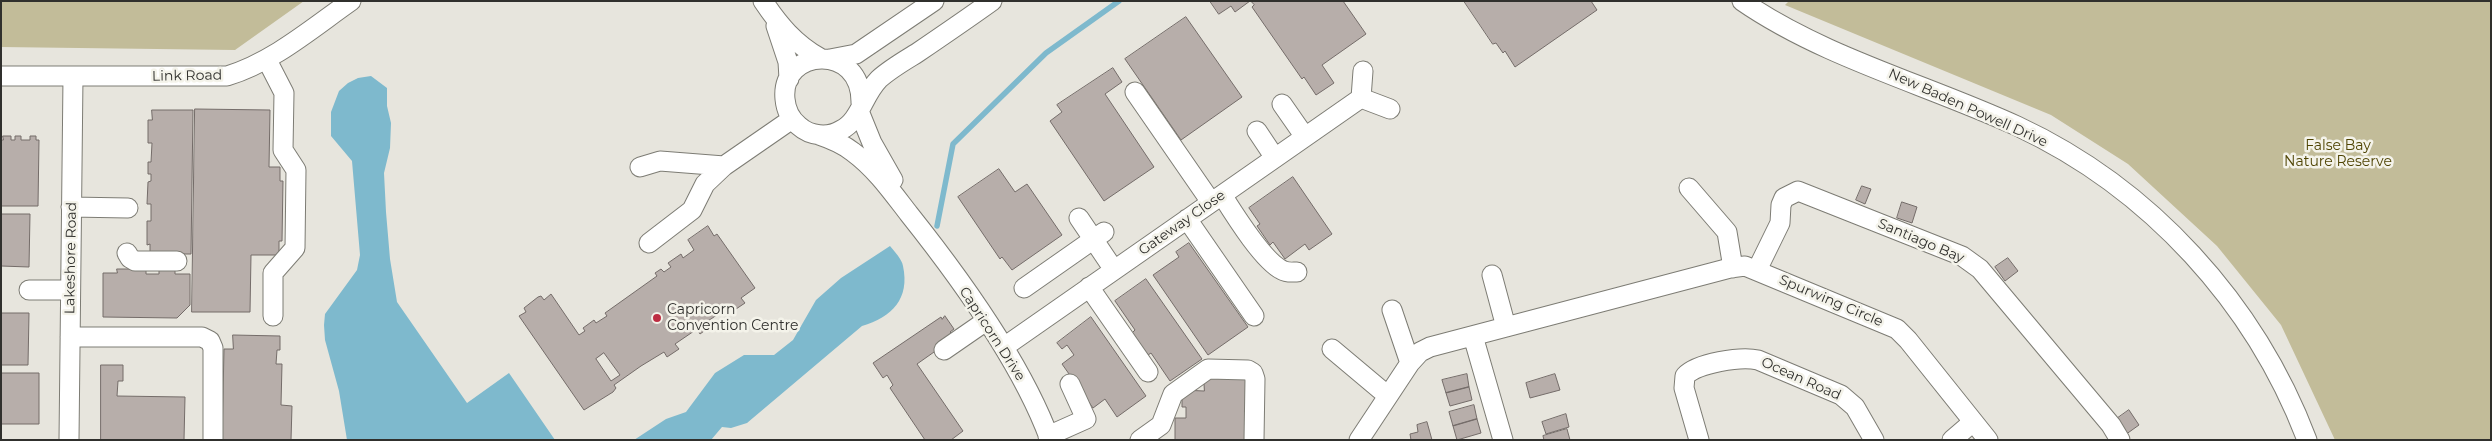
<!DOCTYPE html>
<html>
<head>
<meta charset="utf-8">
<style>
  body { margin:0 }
  #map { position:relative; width:2492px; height:441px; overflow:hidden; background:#e7e5dd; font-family:Montserrat,sans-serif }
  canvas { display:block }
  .frame { position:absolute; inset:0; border:2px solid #30302d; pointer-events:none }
</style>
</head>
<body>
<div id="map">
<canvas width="2492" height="441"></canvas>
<div class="frame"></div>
</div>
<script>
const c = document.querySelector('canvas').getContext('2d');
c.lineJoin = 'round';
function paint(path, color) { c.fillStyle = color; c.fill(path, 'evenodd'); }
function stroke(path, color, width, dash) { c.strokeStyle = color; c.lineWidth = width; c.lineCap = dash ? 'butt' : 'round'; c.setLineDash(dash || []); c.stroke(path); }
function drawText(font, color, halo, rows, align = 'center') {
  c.font = font + ' Montserrat,sans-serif'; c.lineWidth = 5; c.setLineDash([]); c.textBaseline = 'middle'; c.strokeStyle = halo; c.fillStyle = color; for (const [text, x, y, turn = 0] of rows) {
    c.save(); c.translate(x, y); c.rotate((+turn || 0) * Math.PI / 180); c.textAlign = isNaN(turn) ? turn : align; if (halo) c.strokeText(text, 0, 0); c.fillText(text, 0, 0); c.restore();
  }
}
paint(new Path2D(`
  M1,1H304L235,50L1,47Z
  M1789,1H2491V440H2335L2281,325L2217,246L2128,164L2051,115L1785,5Z`), '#c2bc99');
paint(new Path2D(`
  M371,76L387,88V106L391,123L390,148L384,173L386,212L390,259L397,302L467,403L509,373L555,440H347L339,391L325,340L324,325L325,314L357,270L360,255L352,161L331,136V112L339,91L348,83L358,78Z
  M890,246C894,251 902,259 903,266C910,299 892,317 862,326L747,423L731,428L722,427L711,440H634L666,419L686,412L715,373L744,355H774L793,340L816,300L841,278Z`), '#7eb9cd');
stroke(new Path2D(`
  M937,226L953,144L1046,53L1119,1`), '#7eb9cd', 5.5);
const building = new Path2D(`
  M1210,1H1250L1235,12L1231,6L1219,14Z
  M1251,1H1343L1366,34L1322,65L1334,83L1316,95L1304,77L1302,79L1252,7L1254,5Z
  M1464,1H1591L1597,10L1515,67L1505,51L1503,53L1496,43L1493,44Z
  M1186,17L1242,97L1181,140L1125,59Z
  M1113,68L1122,82L1105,94L1154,167L1104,201L1050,121L1062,112L1057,105Z
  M195,109L270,110L269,167H280V181H283L282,241H279V255H251L250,312H192Z
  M152,110H193L191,254H150V244L147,245V221H151V204H147L148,182L151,181V174H148V162H151L152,143H148V120H152Z
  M3,136H11V140H15V136H21V140H30V136H36V140H39L38,206H1V140H3Z
  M999,169L1015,192L1027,184L1062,235L1012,270L1002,257L1000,259L958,197Z
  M1293,177L1332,234L1309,250L1305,244L1285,259L1273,242L1270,245L1257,226L1260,224L1249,208Z
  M1862,186L1871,189L1865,204L1856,200Z
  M1902,202L1917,207L1912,223L1897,218Z
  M1,214H30L29,267L1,266Z
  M708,226L714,236L717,234L755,288L741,298L745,303L733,311L730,306L708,321L711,326L700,334L697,329L675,344L679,349L667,357L664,352L641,366L614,385L616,388L613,392L584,410L519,316L526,312L524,308L538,297L541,296L544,300L551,294L579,335L585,331L583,328L594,320L596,323L607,316L605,313L657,276L655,273L661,269L664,272L671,267L668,263L681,254L683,258L694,250L688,240ZM604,353L620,375L611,381L596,359Z
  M1189,243L1248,327L1208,355L1153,275L1179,257L1176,252Z
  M2008,258L2018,271L2005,281L1995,267Z
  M117,269H146V274H159V270H175V274H190V305L177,318L103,317V273H117Z
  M1146,279L1202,359L1170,381L1151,353L1148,355L1132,333L1135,330L1115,301Z
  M1,313H29L28,365H1Z
  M945,316L954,329L950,332L952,334L944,345L917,364L963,431L951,440H925L890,388L893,385L887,375L883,378L873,363L941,317L942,319Z
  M1091,317L1146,396L1117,417L1105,399L1093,408L1062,364L1074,355L1067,345L1062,349L1057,343Z
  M233,335L280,336V350H277L276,364H282L281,405L292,406L291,440H222L224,349H233Z
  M101,365H123V381H118L117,396L185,397L184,440H101Z
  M1,373H39V424H1Z
  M1467,374L1469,387L1446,393L1442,380Z
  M1555,374L1560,390L1530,398L1526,383Z
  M1204,377L1248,378L1246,440H1175V418H1186V407H1182V390L1204,391Z
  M1469,387L1472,400L1450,406L1446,393Z
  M1474,405L1477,419L1453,426L1449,412Z
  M2129,410L2139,425L2125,435L2115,420Z
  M1566,414L1569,427L1546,434L1542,422Z
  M1477,419L1481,433L1457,440L1453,426Z
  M1427,422L1432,440H1411L1410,434L1418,432L1417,425Z
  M1567,429L1570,440H1544L1543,436Z`);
paint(building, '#b7aeaa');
stroke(building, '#746c69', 1);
const minor = new Path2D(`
  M763,1C779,25 795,44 820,58
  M1742,1C1823,57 1928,85 2017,126C2150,188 2255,303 2307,440
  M776,26L788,62L789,79
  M830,59L856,54L934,1
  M267,60L284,93L283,150L296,170L295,248L273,273V316
  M1363,71L1361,98L1390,109
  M1,76H227C273,62 311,29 351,1
  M1135,92L1211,202
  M861,103C862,42 780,48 785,99C786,110 790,119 799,126C810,136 828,138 841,130C860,121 863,95 879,79C890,69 904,61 917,53C942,36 967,19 992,1
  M1282,104L1305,137
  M859,111L872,143L893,180
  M1257,131L1275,158
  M819,135C831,139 843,144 853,152C876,169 892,192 909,214C960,278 1022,363 1050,440
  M640,167L660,161L724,166
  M1689,188L1727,232L1733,268
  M1222,195C1234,214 1263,261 1282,270C1287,273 1292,272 1297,272
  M71,207L128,208
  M1079,218L1114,270
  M1187,219L1254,316
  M649,243L692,210L705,184L724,166L792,119
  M127,253L130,258L135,261H177
  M1757,270L1780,223L1781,205L1784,198L1798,191L1962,256L1980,269L2111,425L2120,440
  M1492,275L1506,327
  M1089,287L1148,372
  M1024,288L1104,232
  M29,290H70
  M1392,310L1410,363
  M1473,336L1503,440
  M70,337H202L210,341L213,348V440
  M1004,347L1361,98
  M1332,349L1388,396
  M944,350L986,321
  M1048,436L1086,419L1070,384
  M69,440L73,77
  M1140,440L1161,425L1173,394L1208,369L1248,370L1253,373L1255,379L1254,440
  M1359,440L1410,363L1420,352L1430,347L1730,268L1745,266L1897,329L1908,340L1988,440
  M1699,440L1684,388L1685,376C1697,363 1741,356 1758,360L1841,395L1855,407L1874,440
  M1952,440L1973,422`);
stroke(minor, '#7d7c74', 21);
stroke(minor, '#fff', 19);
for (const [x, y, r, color] of [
  [657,318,5,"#bd2d42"]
]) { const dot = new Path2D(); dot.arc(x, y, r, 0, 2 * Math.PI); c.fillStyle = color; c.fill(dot); stroke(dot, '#f4f3ea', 2); }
drawText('14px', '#30302d', '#f4f3ea', [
  ["Link Road",187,76,-1],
  ["New Baden Powell Drive",1968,108,24],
  ["Gateway Close",1182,223,-35],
  ["Santiago Bay",1921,241,23],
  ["Lakeshore Road",71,258,-89],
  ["Spurwing Circle",1831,301,23],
  ["Capricorn Drive",992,334,57],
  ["Ocean Road",1801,379,24]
]);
drawText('14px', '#4f4403', '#f4f3ea', [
  ["False Bay",2338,146],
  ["Nature Reserve",2338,162]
]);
drawText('14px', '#30302d', '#f4f3ea', [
  ["Capricorn",667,310],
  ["Convention Centre",667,326]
], 'left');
</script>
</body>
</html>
